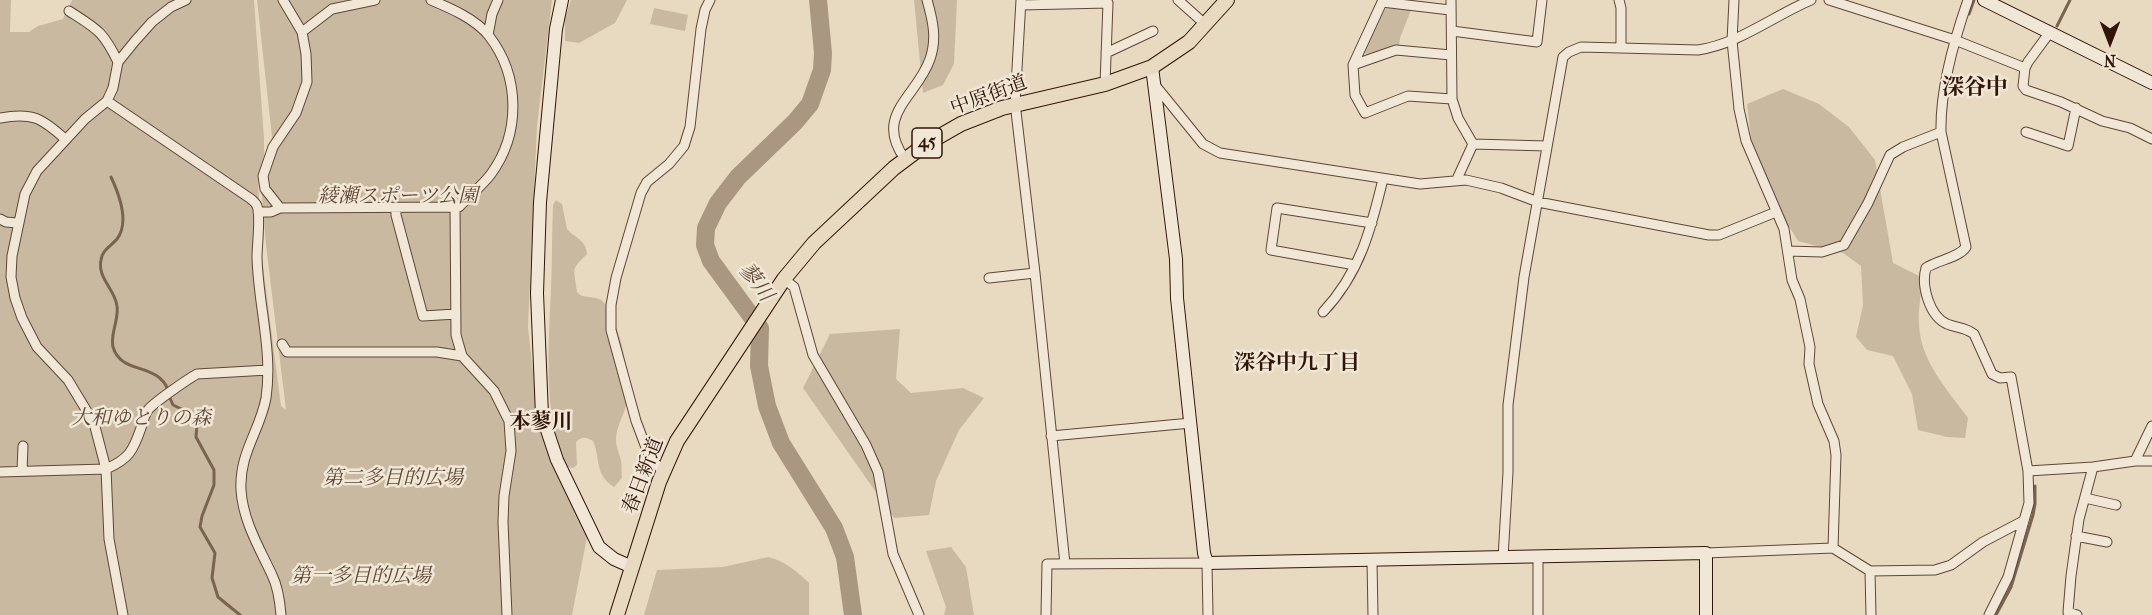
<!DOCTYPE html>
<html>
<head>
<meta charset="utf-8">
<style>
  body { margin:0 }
  #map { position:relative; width:2152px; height:615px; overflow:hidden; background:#e8dac0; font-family:"IM FELL French Canon",serif }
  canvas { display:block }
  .north { position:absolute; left:2080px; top:12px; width:60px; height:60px; -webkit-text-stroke:4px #f0e7d6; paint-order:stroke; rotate:180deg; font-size:16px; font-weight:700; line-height:24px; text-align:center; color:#331507 }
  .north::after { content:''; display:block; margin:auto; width:21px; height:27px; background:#331507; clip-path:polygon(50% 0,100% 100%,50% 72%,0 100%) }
</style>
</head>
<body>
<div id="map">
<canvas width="2152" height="615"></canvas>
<div class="north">N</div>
</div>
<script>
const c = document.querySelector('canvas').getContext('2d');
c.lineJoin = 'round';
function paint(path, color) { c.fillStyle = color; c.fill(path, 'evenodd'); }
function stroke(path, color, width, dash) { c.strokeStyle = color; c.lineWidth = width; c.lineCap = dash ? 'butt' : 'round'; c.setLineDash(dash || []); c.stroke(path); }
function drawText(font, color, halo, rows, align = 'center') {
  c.font = font + ' "IM FELL French Canon","Noto Serif JP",serif'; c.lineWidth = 5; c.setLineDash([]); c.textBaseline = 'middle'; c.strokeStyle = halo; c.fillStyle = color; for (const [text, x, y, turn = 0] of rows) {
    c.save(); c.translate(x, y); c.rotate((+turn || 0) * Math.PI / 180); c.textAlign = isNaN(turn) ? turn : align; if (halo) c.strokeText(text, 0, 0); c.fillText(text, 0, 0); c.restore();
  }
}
paint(new Path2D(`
  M0,0H11L10,32H29L38,26L63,19L72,0H254L264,138V156L258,175L261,250L281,406L286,410L266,245L260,173L272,137L257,0H552L537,126L528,327L538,416L543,438L557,475L566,489L587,537L572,615H0Z
  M571,0H627L615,23L579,43L565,41V18Z
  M914,0H957L954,64L943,85L923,93Z
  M1388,7L1411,10L1400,38L1399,47L1368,56L1364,52L1384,10Z
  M654,8L688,15L685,31L650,24Z
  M1783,89L1819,104L1849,127L1875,160L1893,263L1923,278C1921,293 1918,310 1919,325C1921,362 1947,389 1968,418L1965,438L1947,437L1918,430L1912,394L1893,356L1867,350L1856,337L1863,305L1861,266L1843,253L1798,241L1770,196L1752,147L1747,104Z
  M556,200L562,204L567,229C575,238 586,240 587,254C570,271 574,267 577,292C584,301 598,293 605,304C621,328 632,377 626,406C623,416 617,427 616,437C615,444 619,453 621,460C622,465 621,472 622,478L614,487C594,474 601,460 593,441C586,437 582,436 576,442L577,465L573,468L568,467C542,425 549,338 551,289C552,261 552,233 553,205Z
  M900,329L896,379L911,393L963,388L984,398L959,430L936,481L929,515L894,518L803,388L830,334Z
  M951,547L966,567L974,615H944L946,607L926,551Z
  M768,557C785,561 796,571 809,583V615H644L657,570L723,567Z`), '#c9b9a1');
stroke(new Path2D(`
  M1969,14L1974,0
  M2057,26L2070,0
  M111,177C119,194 130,222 117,239C111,246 102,250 101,260C97,278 115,289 117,306C119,320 110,334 113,347C121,375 158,362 168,390
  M169,396L173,405L190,413L194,418L197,424L196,437L214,470V485L202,516L200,527L215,553L212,578L218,597L240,615
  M1996,615L2011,587L2033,515L2035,504V486`), '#7a6350', 3);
stroke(new Path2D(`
  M818,0L823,53L822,70L810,104L795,122L738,177L718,203L706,228L705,245L711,261L760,328L759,366L767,406L781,443L834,528L845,557L853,615`), '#aa9781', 18);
const street = new Path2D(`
  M283,0L302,32L306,54L307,82L296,113L273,147L263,176L265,189L280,208L459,207C469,196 482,186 491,174C521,133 520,76 489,36C476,19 450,8 431,0
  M1021,0L1015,103L1035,273L1065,564
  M1178,0L1206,25
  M1383,0L1353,65L1355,95L1365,113L1408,96L1452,99
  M1451,0L1452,99L1458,118L1473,144
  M1619,0L1621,8V47
  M1734,0L1732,41L1739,109L1746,141L1784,229L1792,280L1800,299L1810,347L1809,364L1818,404L1834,441L1836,455L1833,548
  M1829,0L1955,40L2025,68
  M1968,0C1954,40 1940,89 1941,132L1966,247C1959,258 1937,260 1926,268C1921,285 1929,316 1947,324C1957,328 1965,327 1974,334L1992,374L2000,378L2011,377L2028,471L2029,503L2008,577L1989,615
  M1382,2L1450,10
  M1021,5L1108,3L1105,84
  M69,11C97,29 103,31 118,62
  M1452,31L1537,42L1542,0
  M302,32L332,9L375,0
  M2050,32L2028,62L2025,68L2023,86L2026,90L2061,102L2102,121L2130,128L2152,139
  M488,35L492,14L498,0
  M1106,53L1153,31
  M1353,65L1396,50L1451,55
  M1155,85L1203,144L1220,153L1420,184L1466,180L1501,188L1538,202L1709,235H1719L1776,212
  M107,101L251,199C253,201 256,203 257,206C261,215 257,245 257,257C258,304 273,350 266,398C260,431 239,453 241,490C243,521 259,547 272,575C278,587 280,602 281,615
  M0,118C32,112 42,118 65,139
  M2026,132L2068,146L2076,108
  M1473,144L1547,146
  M905,159C873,115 917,97 930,59C937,39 933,21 927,0
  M1457,179L1473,144
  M396,207V215L423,316L456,314
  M455,207L456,335L462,356L494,391L509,421L511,451L504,496L503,522L507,615
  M258,212H271L280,208
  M0,219L6,222L17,223
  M1788,251L1822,252L1844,245L1868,203L1890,155L1903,147L1941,132
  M1355,265L1271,250L1277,208L1372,223
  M989,278L1035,273
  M784,279L794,287L813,355L866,445L878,472L893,554L919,615
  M1323,312C1360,273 1371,229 1383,179
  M282,344L287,352H437L462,356
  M1051,436L1191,423
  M2135,461L2152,426
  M22,471L23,446
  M663,471L650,458L636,421L611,330V305L616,278L641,193L647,182L669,164L684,146L690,127L701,29L705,10L710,0
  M2028,471L2093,467L2135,461H2152
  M0,472L106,469C129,459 133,451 141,428C143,421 144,416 148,410C153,403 188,379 197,374L268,370
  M2085,498L2116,505
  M2076,536L2107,542
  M1706,553L1833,548L1870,571L1935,570L1951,565L1983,542L2023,521
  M1538,557V615
  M1503,558L1508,472V405L1524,277L1563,57L1569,52L1581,47L1698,50C1739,44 1773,16 1811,0
  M1372,561L1373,615
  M1870,571L1871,615
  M123,615L109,539L106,469L94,423L68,380L37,347L22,318L15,298L11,277L12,256L25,194L37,171L85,119L107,101L113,88L118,62L135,41L152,22L171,7L186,0
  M1046,615L1047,564L1207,563L1208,615
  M2077,615L2068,612L2071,576L2079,519L2093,467`);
const secondary = new Path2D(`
  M562,0L556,29L540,202L537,293L542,415L557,460L599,547L614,559L632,567
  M1984,0L2152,83
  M1152,67L1176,259L1177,298L1204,553L1207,563L1706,553V615`);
const primary = new Path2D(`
  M617,615L659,482L677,441L784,279L814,243L894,168L926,144L961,124L1002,108L1105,84L1152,67L1189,42L1227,0`);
stroke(street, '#604635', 11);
stroke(secondary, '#331507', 14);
stroke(primary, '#331507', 16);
stroke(street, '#f0e7d6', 9);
stroke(secondary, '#f0e7d6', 12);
stroke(primary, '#e8dac0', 14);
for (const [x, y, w] of [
  [927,143,30]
]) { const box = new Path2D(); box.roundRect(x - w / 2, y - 15, w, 30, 4.5); c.fillStyle = '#f0e7d6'; c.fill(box); stroke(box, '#331507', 1.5); }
drawText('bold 18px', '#331507', null, [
  ["45",927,143]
]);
drawText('20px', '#331507', '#f0e7d6', [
  ["中原街道",989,96,-20],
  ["春日新道",644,476,-69]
]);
drawText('italic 20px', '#604635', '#f0e7d6', [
  ["綾瀬スポーツ公園",398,197],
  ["大和ゆとりの森",141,419],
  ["第二多目的広場",393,479],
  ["第一多目的広場",361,577]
]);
drawText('italic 21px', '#634938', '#f0e7d6', [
  ["蓼川",755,283,53]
]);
drawText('bold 21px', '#331507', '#f0e7d6', [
  ["深谷中九丁目",1297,364],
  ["本蓼川",541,423]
]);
drawText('bold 22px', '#331507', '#f0e7d6', [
  ["深谷中",1975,89]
]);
</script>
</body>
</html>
